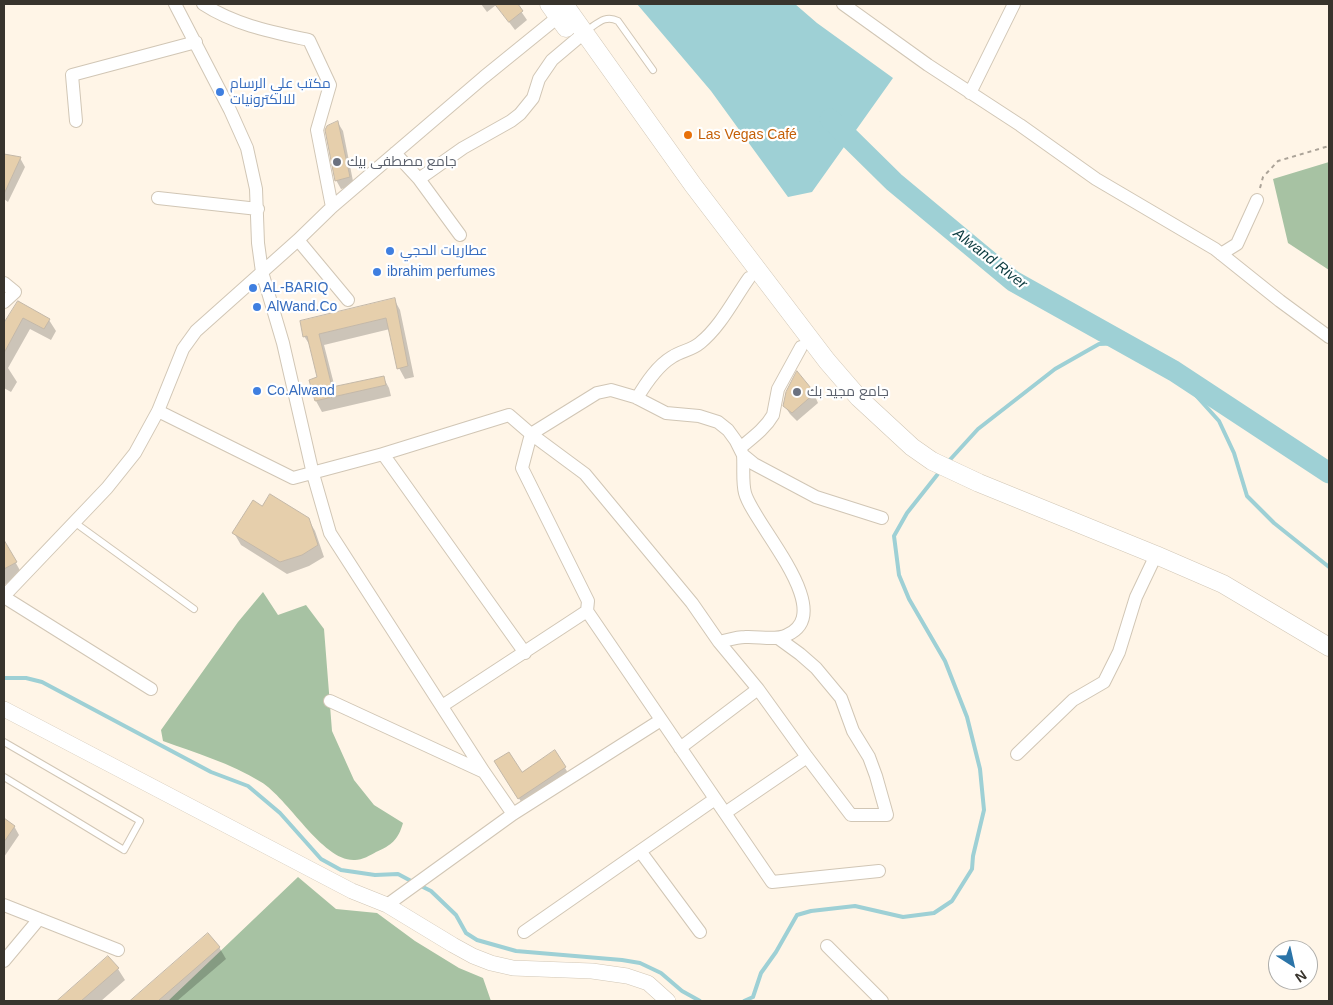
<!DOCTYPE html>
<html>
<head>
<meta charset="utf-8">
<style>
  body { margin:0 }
  #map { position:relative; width:1333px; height:1005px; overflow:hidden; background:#fff5e7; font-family:Arial,sans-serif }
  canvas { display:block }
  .frame { position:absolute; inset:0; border:5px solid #38342d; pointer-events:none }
  .north { position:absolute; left:1268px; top:940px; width:50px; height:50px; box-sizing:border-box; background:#fff; border:1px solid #afaeab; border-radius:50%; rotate:145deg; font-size:14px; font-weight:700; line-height:20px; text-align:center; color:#38342d }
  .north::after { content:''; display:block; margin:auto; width:18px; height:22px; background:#2b74a8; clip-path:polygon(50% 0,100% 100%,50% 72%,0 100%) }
</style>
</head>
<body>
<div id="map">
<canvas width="1333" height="1005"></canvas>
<div class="frame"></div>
<div class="north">N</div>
</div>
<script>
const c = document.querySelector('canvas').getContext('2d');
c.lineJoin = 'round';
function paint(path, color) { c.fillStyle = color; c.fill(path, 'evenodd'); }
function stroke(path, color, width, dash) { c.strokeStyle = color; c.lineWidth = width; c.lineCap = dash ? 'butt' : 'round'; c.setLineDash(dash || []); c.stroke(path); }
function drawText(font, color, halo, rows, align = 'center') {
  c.font = font + ' Arial,Cairo,sans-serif'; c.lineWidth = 4.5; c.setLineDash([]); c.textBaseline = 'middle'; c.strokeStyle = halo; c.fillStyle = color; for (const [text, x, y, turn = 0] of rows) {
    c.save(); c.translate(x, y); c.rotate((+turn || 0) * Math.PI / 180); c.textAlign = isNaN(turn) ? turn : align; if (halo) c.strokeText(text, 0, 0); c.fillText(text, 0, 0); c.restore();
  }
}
paint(new Path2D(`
  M1329,162V270L1288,243L1273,179Z
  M263,592L278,615L306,605L324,629L332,731L354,780L374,805L403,823C398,840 392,845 376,852C371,855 362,860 355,860C323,862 288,798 261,782C230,763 196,753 163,741L161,730L238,622Z
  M298,877L336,909L377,913L415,941L459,968L483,978L491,1001H168Z`), '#a7c2a3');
paint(new Path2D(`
  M637,4H795L817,23L893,78L812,192L788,197L711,91Z`), '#9ed0d5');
paint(new Path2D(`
  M481,4H516L527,20L515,30L496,5L487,12Z
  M338,123L343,131L354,186L341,189L336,180Z
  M4,155L20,158L25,167L8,202L4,199Z
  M394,299L400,310L414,377L405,379L399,368L390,329L324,345L335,388L383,377L389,388L391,396L322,412L316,401L311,381L318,378L311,347L304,336Z
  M18,302L49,320L56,331L51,340L30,329L8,368L17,382L11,392L4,388V324Z
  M814,394L818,403L797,421L790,414L784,405Z
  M263,508L308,519L315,531L324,557L309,566L287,574L241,545L234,533Z
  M4,542L22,574L4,585Z
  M555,752L570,776L524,806L500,770L521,774Z
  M4,819L14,826L19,835L4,857Z
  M208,935L219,947L226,959L177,1001H132Z
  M108,958L118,969L125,980L101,1001H59Z`), '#0003');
stroke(new Path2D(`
  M1174,371L1219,421L1234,453L1247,496L1274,523L1329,567
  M947,463L978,429L1055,369L1099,344L1124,343
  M4,678H26L42,682L211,772L248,786L280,813L321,859L341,870L375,875L398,874L413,882
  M419,885L431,891L456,915L466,933L477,940L516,951L622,960L640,963L661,973L682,991L700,1001
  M744,1001L753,997L761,973L776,952L797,915L811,911L855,906L903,917L934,913L952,901L972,869L973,856L984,810L980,769L967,717L945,661L909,599L899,575L894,536L907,513L941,470`), '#9ed0d5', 4);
stroke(new Path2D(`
  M830,119L894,182L1013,281L1174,371L1329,473`), '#9ed0d5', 21);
const building = new Path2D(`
  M495,4H518L523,11L509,22Z
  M338,121L350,177L335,181L325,130L327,126Z
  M4,154L21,157L4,194Z
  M395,298L408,366L397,369L386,318L319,334L332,387L384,376L386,385L315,401L309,380L317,377L307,336L303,337L300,321Z
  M18,301L50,319L44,329L23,318L4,353V323Z
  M797,371L815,393L792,413L783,406L786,392Z
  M270,494L309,518L318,545L302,555L280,562L232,533L253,500L262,506Z
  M4,540L17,562L4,569Z
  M555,750L566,767L518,799L494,761L509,752L522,772Z
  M4,818L15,826L4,842Z
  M208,933L220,947L158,1001H130Z
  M108,956L119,968L81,1001H57Z`);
paint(building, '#e6cfac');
stroke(building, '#c4b8a8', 1);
const service = new Path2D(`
  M586,31C597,24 605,14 618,21L653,70
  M74,522L194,609
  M4,742L140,821L124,850L4,777`);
const minor = new Path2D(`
  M175,4L230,110L247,148L256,189L258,243L262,272L283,343L313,474L330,533L484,772L513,814
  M203,4C235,25 272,32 309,40L330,85L317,130L332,207
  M843,4L928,65L1020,125L1096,179L1215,249L1280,301L1329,337
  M970,93L1014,4
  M76,121L72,75L196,42
  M395,153L419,179L460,235
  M419,179L463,148L511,121L520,114L533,98L539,79L552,60L584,33
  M158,198L258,209
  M298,240L348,300
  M1221,254L1237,244L1257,200
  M4,283L15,292L4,302
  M637,398C646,383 657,366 672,357C681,351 692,350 700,343C721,326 734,299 749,278
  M158,411L293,478L383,454L509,415L531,434L585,474L692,603L719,642L758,689L807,757L851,815H887L876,776L869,757L853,731L841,698L816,668L800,654L778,638
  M740,448C752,438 765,429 773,415L778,389L801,347
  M383,454L525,653
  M4,596L107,488L135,453L158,411L183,349L196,331L298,240L332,207L484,77L558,17
  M4,597L151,689
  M719,642C728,640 737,637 745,637C759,636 775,641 787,635C839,612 753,524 745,493C742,482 744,467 743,455
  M330,701L484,772
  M442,706L587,611
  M680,748L758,689
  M1017,754L1073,700L1104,682L1119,652L1136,597L1156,555
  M725,813L807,757
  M640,851L700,932
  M879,871L772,882L587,611L588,601L522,468L531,434L597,393L611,390L635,397L666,413L699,416L718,422L728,430L736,441L743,455L754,464L816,497L882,518
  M4,905L118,950
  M387,905L513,814L661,720
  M524,932L715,799
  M827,946L882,1001
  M4,961L39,919`);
const tertiary = new Path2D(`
  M4,709L352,891L387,905L453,945L473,956L491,963L513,968L592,971L627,976L648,983L668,1001`);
const secondary = new Path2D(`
  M549,4L566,28
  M564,4L693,185L827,361L859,398L912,447L932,461L979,483L1156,555L1223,584L1329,647`);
stroke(service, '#d1c6b5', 8);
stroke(minor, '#d1c6b5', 14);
stroke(tertiary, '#d1c6b5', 16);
stroke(secondary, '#d1c6b5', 19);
stroke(new Path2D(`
  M1260,188L1263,177L1278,161L1329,146`), '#aba398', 2, [4, 4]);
stroke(service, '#fff', 6);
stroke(minor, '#fff', 12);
stroke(tertiary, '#fff', 15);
stroke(secondary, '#fff', 18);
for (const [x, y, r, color] of [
  [220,92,5,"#3f7fe0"],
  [688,135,5,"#e8710a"],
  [337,162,5,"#6b7280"],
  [390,251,5,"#3f7fe0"],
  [377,272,5,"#3f7fe0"],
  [253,288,5,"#3f7fe0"],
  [257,307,5,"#3f7fe0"],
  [257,391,5,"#3f7fe0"],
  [797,392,5,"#6b7280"]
]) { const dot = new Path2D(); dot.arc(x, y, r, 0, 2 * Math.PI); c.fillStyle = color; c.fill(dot); stroke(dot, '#fff', 2); }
drawText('14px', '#366cbe', '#fff', [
  ["مكتب علي الرسام",230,84],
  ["للالكترونيات",230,100],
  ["عطاريات الحجي",400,251],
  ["ibrahim perfumes",387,272],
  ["AL-BARIQ",263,288],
  ["AlWand.Co",267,307],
  ["Co.Alwand",267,391]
], 'left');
drawText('14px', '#c56008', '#fff', [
  ["Las Vegas Café",698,135]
], 'left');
drawText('14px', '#5b616d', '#fff', [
  ["جامع مصطفى بيك",347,162],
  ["جامع مجيد بك",807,392]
], 'left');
drawText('italic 15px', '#0e3d41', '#fff', [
  ["Alwand River",990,259,38]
]);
</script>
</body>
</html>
